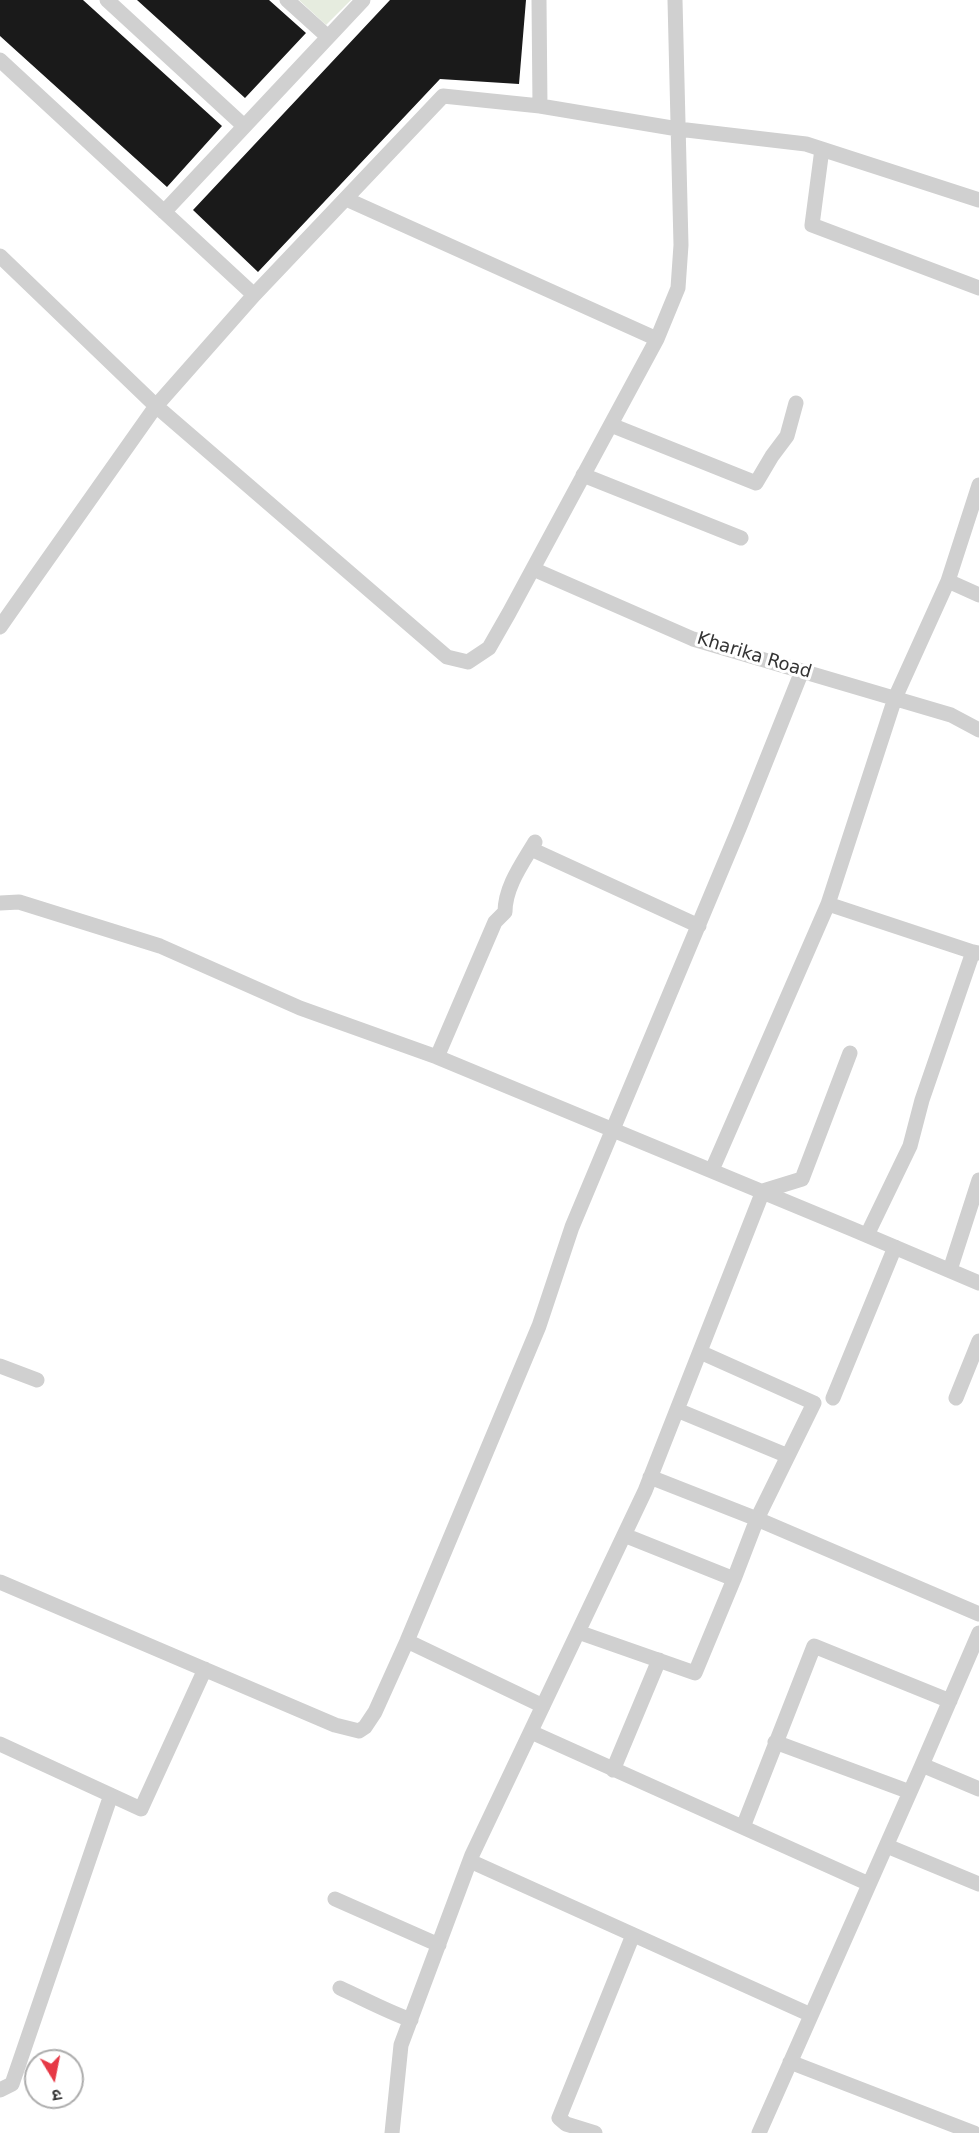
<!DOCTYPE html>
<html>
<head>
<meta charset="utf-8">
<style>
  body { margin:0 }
  #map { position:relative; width:979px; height:2133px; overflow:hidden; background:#fff; font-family:"DejaVu Sans","Noto Sans Devanagari",sans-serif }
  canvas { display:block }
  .north { position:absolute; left:24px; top:2049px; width:60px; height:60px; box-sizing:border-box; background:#fff; border:2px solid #adadad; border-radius:50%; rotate:170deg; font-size:16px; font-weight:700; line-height:24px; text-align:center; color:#333 }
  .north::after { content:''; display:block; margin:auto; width:21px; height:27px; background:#e63946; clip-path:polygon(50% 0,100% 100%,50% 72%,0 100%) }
</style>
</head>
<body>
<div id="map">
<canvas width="979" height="2133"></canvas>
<div class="north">उ</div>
</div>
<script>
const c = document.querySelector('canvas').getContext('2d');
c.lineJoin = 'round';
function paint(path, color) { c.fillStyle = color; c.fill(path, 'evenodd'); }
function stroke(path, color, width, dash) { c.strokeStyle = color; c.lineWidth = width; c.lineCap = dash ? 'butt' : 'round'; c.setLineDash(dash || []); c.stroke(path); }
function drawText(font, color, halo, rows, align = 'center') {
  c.font = font + ' "DejaVu Sans",sans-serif'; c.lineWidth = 6; c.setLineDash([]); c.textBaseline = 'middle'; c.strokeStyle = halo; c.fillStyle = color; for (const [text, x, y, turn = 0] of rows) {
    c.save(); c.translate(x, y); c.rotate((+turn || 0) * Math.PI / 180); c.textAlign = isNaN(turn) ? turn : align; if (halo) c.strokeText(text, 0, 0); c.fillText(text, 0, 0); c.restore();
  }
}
paint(new Path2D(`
  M299,0H351L326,25Z`), '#e6ecdf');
paint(new Path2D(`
  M0,0H83L222,126L167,187L0,36Z
  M137,0H269L306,33L245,98Z
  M390,0H526L519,84L440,79L258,272L193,210Z`), '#1a1a1a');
stroke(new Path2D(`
  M107,0L244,126
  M287,0L328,37
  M539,0L540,106
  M0,60L254,295
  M822,149L812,225L979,288
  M346,199L657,339
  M164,212L363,0
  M0,256L156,406L447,657L468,662L489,648L509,613L657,339L678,288L681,245L675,0
  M611,425L756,483L772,456L787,436L796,403
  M583,475L741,538
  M979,485L948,581L895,698L828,904L973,952L979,953
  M533,569L693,639L951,715L979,730
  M948,581L979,595
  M0,627L156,406L254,295L443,96L540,106L678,129L806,144L979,200
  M531,849L699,926
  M0,903L19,902L160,946L300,1008L437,1057L852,1229L979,1283
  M437,1057L495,922L505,912C505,887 522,864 535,842
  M712,1170L828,904
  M867,1235L910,1146L922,1100L973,952
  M950,1270L979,1180
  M0,1366L37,1380
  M833,1398L895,1247
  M956,1398L979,1341
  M677,1410L788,1456
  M650,1477L757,1519L979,1614
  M624,1535L734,1579L757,1519L814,1403L700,1352
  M0,1582L335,1725L359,1731L365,1727L375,1712L407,1641L539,1326L572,1227L740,826L802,671
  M578,1632L695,1673L734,1579
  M979,1633L922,1765L979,1789
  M407,1641L543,1706
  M531,1732L869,1884
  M775,1742L910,1792
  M0,1744L141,1809L205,1669
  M613,1770L659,1660
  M743,1827L814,1646L950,1701
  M887,1846L979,1884
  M470,1861L811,2015
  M335,1899L439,1945
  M340,1988C364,1999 386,2011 411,2020
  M790,2062L974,2133
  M0,2090L12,2084L111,1795
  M392,2133L401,2045L472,1855L645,1491L763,1191L802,1179L850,1053
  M595,2133L566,2124L559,2118L633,1935
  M759,2133L922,1765`), '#d0d0d0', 15);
drawText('18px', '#333', '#fff', [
  ["Kharika Road",754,656,17]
]);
</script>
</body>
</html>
